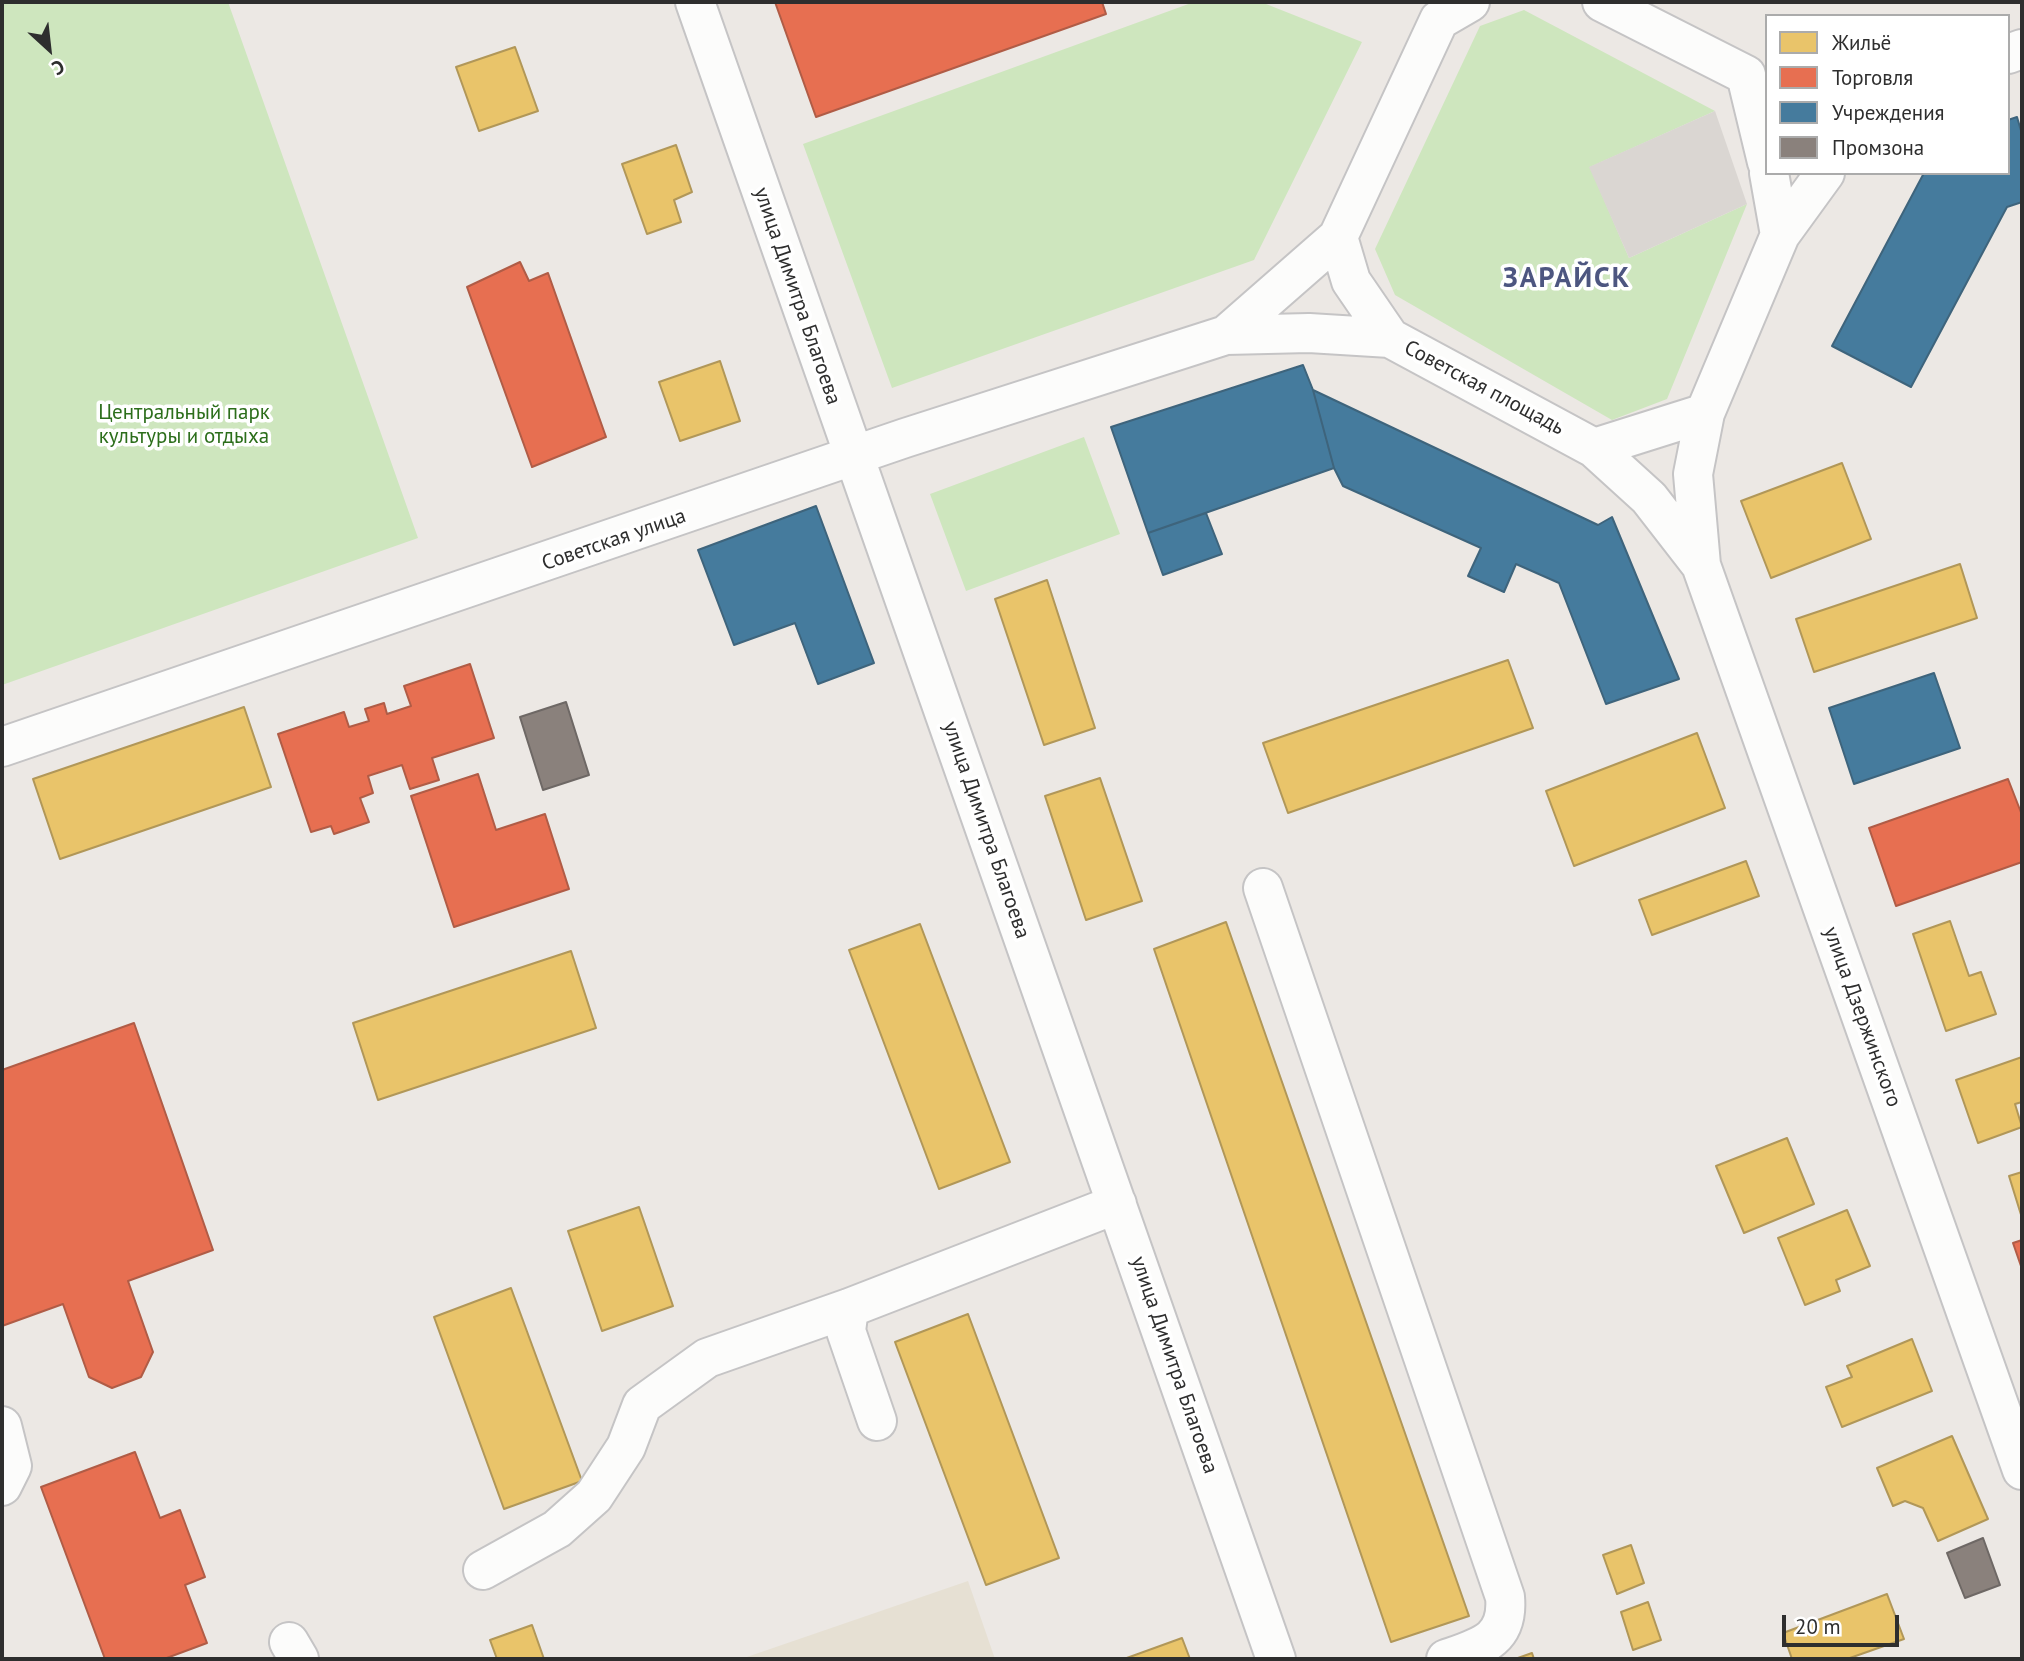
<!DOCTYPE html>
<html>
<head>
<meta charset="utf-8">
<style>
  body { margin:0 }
  #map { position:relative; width:2024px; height:1661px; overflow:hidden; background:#ece8e4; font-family:"PT Sans",sans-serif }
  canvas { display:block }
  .frame { position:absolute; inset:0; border:4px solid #2e2e2e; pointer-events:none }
  .legend { position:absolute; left:1765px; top:14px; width:245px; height:161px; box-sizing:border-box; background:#fff; border:2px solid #ababab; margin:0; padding:9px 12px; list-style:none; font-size:21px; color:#2e2e2e }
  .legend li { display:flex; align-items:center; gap:14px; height:35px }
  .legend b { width:35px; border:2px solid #ababab }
  .north { position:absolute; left:14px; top:14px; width:70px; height:70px; -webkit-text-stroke:5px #fff; paint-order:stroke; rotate:153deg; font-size:19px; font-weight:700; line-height:28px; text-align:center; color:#2e2e2e }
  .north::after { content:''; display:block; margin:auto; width:24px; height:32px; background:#2e2e2e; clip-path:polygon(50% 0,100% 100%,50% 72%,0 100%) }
  .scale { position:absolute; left:1782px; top:1615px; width:117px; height:32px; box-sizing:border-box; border:4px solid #2e2e2e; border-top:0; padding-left:9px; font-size:21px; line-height:24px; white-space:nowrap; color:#2e2e2e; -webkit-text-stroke:5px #fff; paint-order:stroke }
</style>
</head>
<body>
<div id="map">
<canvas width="2024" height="1661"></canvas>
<div class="frame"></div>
<ul class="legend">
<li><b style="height:19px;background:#e9c46a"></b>Жильё</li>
<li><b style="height:19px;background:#e76f51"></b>Торговля</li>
<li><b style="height:19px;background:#457b9d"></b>Учреждения</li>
<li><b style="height:19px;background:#8a817c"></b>Промзона</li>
</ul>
<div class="north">С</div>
<div class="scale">20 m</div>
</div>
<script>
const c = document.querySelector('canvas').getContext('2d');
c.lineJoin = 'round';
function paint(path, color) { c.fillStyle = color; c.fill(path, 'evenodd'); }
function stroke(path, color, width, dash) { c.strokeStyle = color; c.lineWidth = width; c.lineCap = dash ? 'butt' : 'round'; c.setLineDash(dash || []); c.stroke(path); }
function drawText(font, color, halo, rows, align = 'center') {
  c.font = font + ' "PT Sans",sans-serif'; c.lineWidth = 7; c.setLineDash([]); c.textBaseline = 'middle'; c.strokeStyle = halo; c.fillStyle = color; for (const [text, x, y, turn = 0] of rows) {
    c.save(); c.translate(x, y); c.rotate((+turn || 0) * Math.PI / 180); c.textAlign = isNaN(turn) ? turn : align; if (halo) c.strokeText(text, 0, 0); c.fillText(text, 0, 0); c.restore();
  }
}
paint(new Path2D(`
  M968,1581L995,1659H741Z`), '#e6e0d3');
paint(new Path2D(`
  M2,2H228L418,538L2,685Z
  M1194,2H1261L1362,42L1254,260L892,388L803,144Z
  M1524,10L1715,111L1590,167L1629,258L1747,204L1667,399L1612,420L1395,295L1375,249L1480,26Z
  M1084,437L1120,534L966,591L930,494Z`), '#cee6be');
paint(new Path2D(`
  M1715,111L1747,204L1629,258L1589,167Z`), '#dad6d2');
const homes = new Path2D(`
  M515,47L538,111L479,131L456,67Z
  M676,145L692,192L674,200L681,222L647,234L622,164Z
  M720,361L740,421L680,441L659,382Z
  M1842,463L1871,539L1771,578L1741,501Z
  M1960,564L1977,618L1814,672L1796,619Z
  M1047,580L1095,728L1044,745L995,599Z
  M1508,660L1533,728L1288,813L1263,743Z
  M244,707L271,787L60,859L33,779Z
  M1697,733L1725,808L1574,866L1546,791Z
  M1100,778L1142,901L1086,920L1045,796Z
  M1746,861L1759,896L1652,935L1639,900Z
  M1950,921L1969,976L1981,972L1996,1014L1946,1031L1913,934Z
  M1226,922L1469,1616L1391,1642L1154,949Z
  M920,924L1010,1162L939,1189L849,950Z
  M571,951L596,1028L378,1100L353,1023Z
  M2022,1057V1102L2015,1104L2022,1127L1978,1143L1956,1080Z
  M1787,1138L1814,1204L1744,1233L1716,1166Z
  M2022,1172V1218L2009,1176Z
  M639,1207L673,1306L602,1331L568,1231Z
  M1847,1210L1870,1266L1836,1280L1840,1291L1805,1305L1778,1238Z
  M511,1288L582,1481L504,1509L434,1317Z
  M968,1314L1059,1558L986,1585L895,1342Z
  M1912,1339L1932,1391L1842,1427L1826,1387L1852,1377L1847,1366Z
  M1952,1436L1988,1519L1938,1541L1923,1508L1905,1501L1893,1506L1877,1468Z
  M1631,1545L1644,1583L1617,1594L1603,1555Z
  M1887,1594L1904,1639L1847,1659H1792L1783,1633Z
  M1648,1602L1661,1640L1633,1650L1621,1612Z
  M532,1625L544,1659H497L490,1640Z
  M1182,1638L1190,1659H1124Z
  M1532,1653L1534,1659H1515Z`);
paint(homes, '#e9c46a');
stroke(homes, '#b19758', 2);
const shops = new Path2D(`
  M775,2H1102L1106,14L816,117Z
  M520,262L529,281L548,273L606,437L532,467L467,287Z
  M470,664L494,738L432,758L439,780L410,789L402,765L368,776L373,793L360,798L369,822L334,834L331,826L311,832L278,734L344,712L349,727L369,721L365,709L384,703L387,714L411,706L404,686Z
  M478,774L496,830L545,814L569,889L454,927L411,796Z
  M2008,779L2022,815V862L1896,906L1869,828Z
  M134,1023L213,1250L128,1281L153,1352L141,1377L112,1388L89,1377L63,1304L2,1326V1070Z
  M2022,1240V1269L2013,1243Z
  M135,1452L160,1518L180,1510L205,1577L185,1585L207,1643L164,1659H105L41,1487Z`);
paint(shops, '#e76f51');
stroke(shops, '#b05c46', 2);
const public = new Path2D(`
  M2017,117L2022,134V202L2007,207L1911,387L1832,346L1924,173H2008V120Z
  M1303,365L1313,390L1334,468L1148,533L1111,427Z
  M1313,390L1598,525L1612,517L1679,679L1606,704L1559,583L1516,564L1504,592L1468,576L1481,548L1343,486L1334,468Z
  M816,506L874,663L818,684L795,623L734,645L698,550Z
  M1206,513L1222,554L1163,575L1148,533Z
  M1934,673L1960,748L1854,784L1829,708Z`);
paint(public, '#457b9d');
stroke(public, '#3e647c', 2);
const industry = new Path2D(`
  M566,702L589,775L543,790L520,717Z
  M1983,1538L2000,1585L1965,1598L1947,1553Z`);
paint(industry, '#8a817c');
stroke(industry, '#6e6865', 2);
const minor = new Path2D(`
  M695,2L1276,1659
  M1470,2L1439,20L1338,237L1351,281L1390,338L1594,448L1705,413L1780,235L1769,173
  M1602,2L1746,75L1767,162
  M2008,54L2022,49
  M1780,235L1825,173
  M1226,335L1338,237
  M1705,413L1693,474L1701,565L2022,1470
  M1594,448L1649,498L1701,565
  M2,747L905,438L1226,335L1309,333L1390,338
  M1263,888L1505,1597C1509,1640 1481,1647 1446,1659
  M849,1308L846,1331L877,1421
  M2,1426L12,1466L2,1486
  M483,1570L557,1529L594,1496L626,1447L642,1405L707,1358L849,1308L1117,1204
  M289,1642L299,1659`);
stroke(minor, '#c5c4c5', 42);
stroke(minor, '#fcfcfb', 38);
drawText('21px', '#2e2e2e', '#fff', [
  ["улица Димитра Благоева",797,296,71],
  ["Советская площадь",1484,388,28],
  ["Советская улица",614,540,-19],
  ["улица Димитра Благоева",986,830,71],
  ["улица Дзержинского",1862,1017,70],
  ["улица Димитра Благоева",1174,1365,71]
]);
drawText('21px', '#2c6e1b', '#fff', [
  ["Центральный парк",184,413],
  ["культуры и отдыха",184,437]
]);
c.letterSpacing = '2px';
drawText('bold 28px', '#4d5680', '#fff', [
  ["ЗАРАЙСК",1567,279]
]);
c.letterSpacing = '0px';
</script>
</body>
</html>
